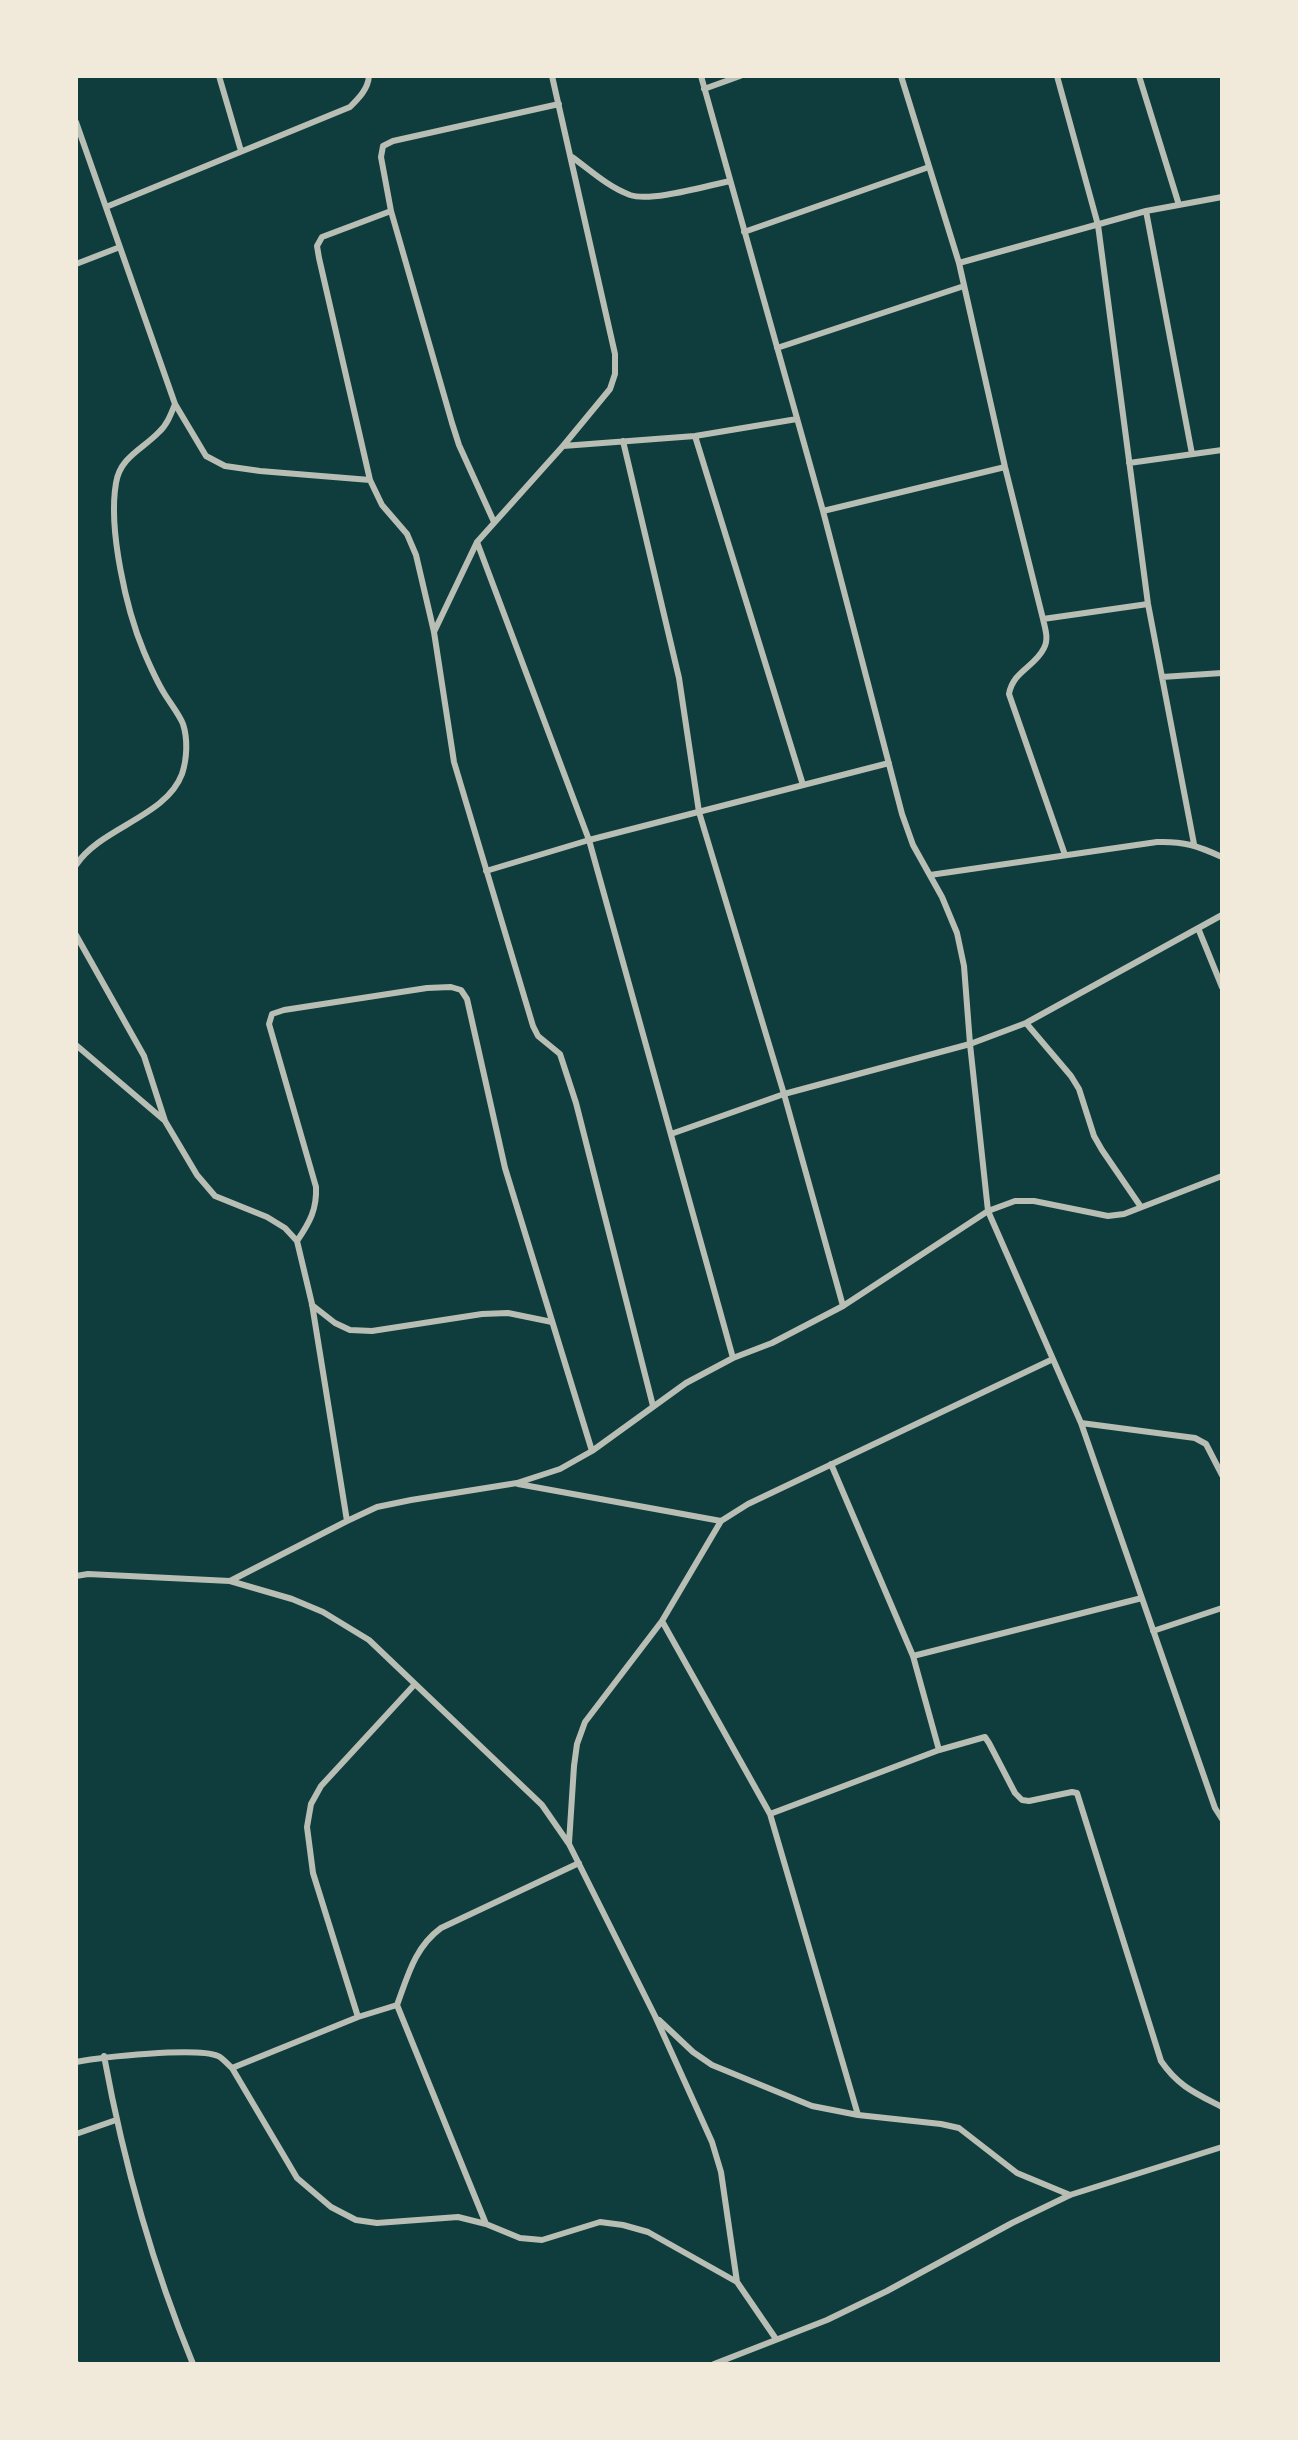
<!DOCTYPE html>
<html>
<head>
<meta charset="utf-8">
<style>
  body { margin:0 }
  #map { position:relative; width:1298px; height:2440px; overflow:hidden; background:#0f3d3e; font-family:"Fira Sans",sans-serif }
  canvas { display:block }
  .frame { position:absolute; inset:0; border:78px solid #f1e9da; pointer-events:none }
</style>
</head>
<body>
<div id="map">
<canvas width="1298" height="2440"></canvas>
<div class="frame"></div>
</div>
<script>
const c = document.querySelector('canvas').getContext('2d');
c.lineJoin = 'round';
function stroke(path, color, width, dash) { c.strokeStyle = color; c.lineWidth = width; c.lineCap = dash ? 'butt' : 'round'; c.setLineDash(dash || []); c.stroke(path); }
stroke(new Path2D(`
  M219,76L241,151
  M701,76L823,511L902,814L913,845L942,897L957,933L964,966L970,1044L988,1211L1081,1423L1215,1808L1222,1819
  M901,76L959,263L1005,467L1043,619C1045,628 1049,639 1044,648C1035,667 1013,671 1009,694L1065,855
  M1057,76L1098,225L1148,604L1194,844
  M1139,76L1179,205
  M704,89L740,76
  M76,122L175,404L206,456L225,466L260,471L370,480
  M572,157C590,170 608,187 630,195C652,202 705,186 730,181
  M106,207L350,107C359,98 368,89 369,76
  M391,211L322,237L317,246L319,258L370,480L382,505L407,534L416,555L434,632L454,762L533,1026L538,1036L560,1054L576,1103L653,1406
  M1146,211L1192,454
  M744,232L929,167
  M959,263L1146,211L1222,197
  M76,264L120,247
  M777,348L964,286
  M695,436L803,785
  M623,441L679,678L699,812L784,1094L843,1306
  M563,446L695,436L797,419
  M1129,463L1222,450
  M823,511L1005,467
  M494,522L459,445L452,423L391,211L381,157L383,146L393,141L559,104
  M477,542L589,840L733,1358
  M1043,619L1148,604
  M434,632L477,542L563,446L610,389L615,374V354L552,76
  M1162,677L1222,673
  M76,865C101,827 166,817 182,774C187,759 188,739 183,724C179,714 170,703 164,693C156,680 150,666 144,652C126,609 108,529 116,483C120,457 143,449 159,432C167,425 171,414 175,404
  M486,871L589,840L889,763
  M930,875L1157,842C1184,841 1198,846 1222,857
  M1198,928L1222,987
  M76,935L144,1056L165,1121L197,1175L215,1196L267,1217L285,1228L297,1241L312,1304L347,1521
  M1026,1023L1071,1076L1079,1089L1094,1136L1102,1150L1141,1207
  M76,1045L164,1120
  M671,1134L784,1094L970,1044L1026,1023L1222,915
  M297,1241C310,1222 317,1209 316,1187L269,1024L272,1014L284,1010L427,988L451,987L461,990L467,999L505,1168L592,1451
  M312,1305L335,1323L350,1330L372,1331L482,1314L508,1313L552,1322
  M1081,1423L1195,1438L1206,1444L1222,1475
  M831,1464L913,1656L939,1750
  M518,1484L721,1521
  M76,1576L88,1574L230,1581L292,1599L323,1612L369,1640L542,1805L569,1844L655,2016L712,2142L721,2172L737,2282
  M230,1581L347,1521L377,1507L411,1500L517,1483L560,1469L592,1451L686,1383L733,1358L772,1343L843,1306L988,1211L1015,1201H1034L1108,1216L1124,1214L1222,1176
  M662,1621L770,1814L858,2115
  M1153,1631L1222,1608
  M913,1656L1142,1598
  M770,1814L939,1750L985,1737L989,1743L1015,1793L1022,1800L1029,1801L1072,1792L1077,1793L1161,2061C1178,2086 1195,2093 1222,2107
  M569,1843L574,1766L577,1744L585,1722L662,1621L721,1521L748,1504L1053,1359
  M358,2017L313,1873L307,1827L311,1804L321,1786L415,1684
  M659,2020L693,2052L712,2065L812,2106L858,2115L941,2124L959,2128L1017,2173L1070,2195
  M104,2056C123,2159 153,2267 193,2364
  M76,2062C102,2057 196,2047 218,2056C223,2058 228,2065 232,2068L297,2178L331,2207L356,2220L377,2223L458,2217L486,2224L520,2238L542,2240L600,2222L623,2225L648,2232L737,2282L776,2339
  M232,2068L358,2017L397,2005
  M76,2134L116,2120
  M486,2224L397,2005C408,1975 415,1947 441,1928L579,1863
  M76,2363L77,2364
  M714,2364L827,2320L887,2291L1012,2223L1070,2195L1222,2147`), '#b8beb3', 6);
</script>
</body>
</html>
